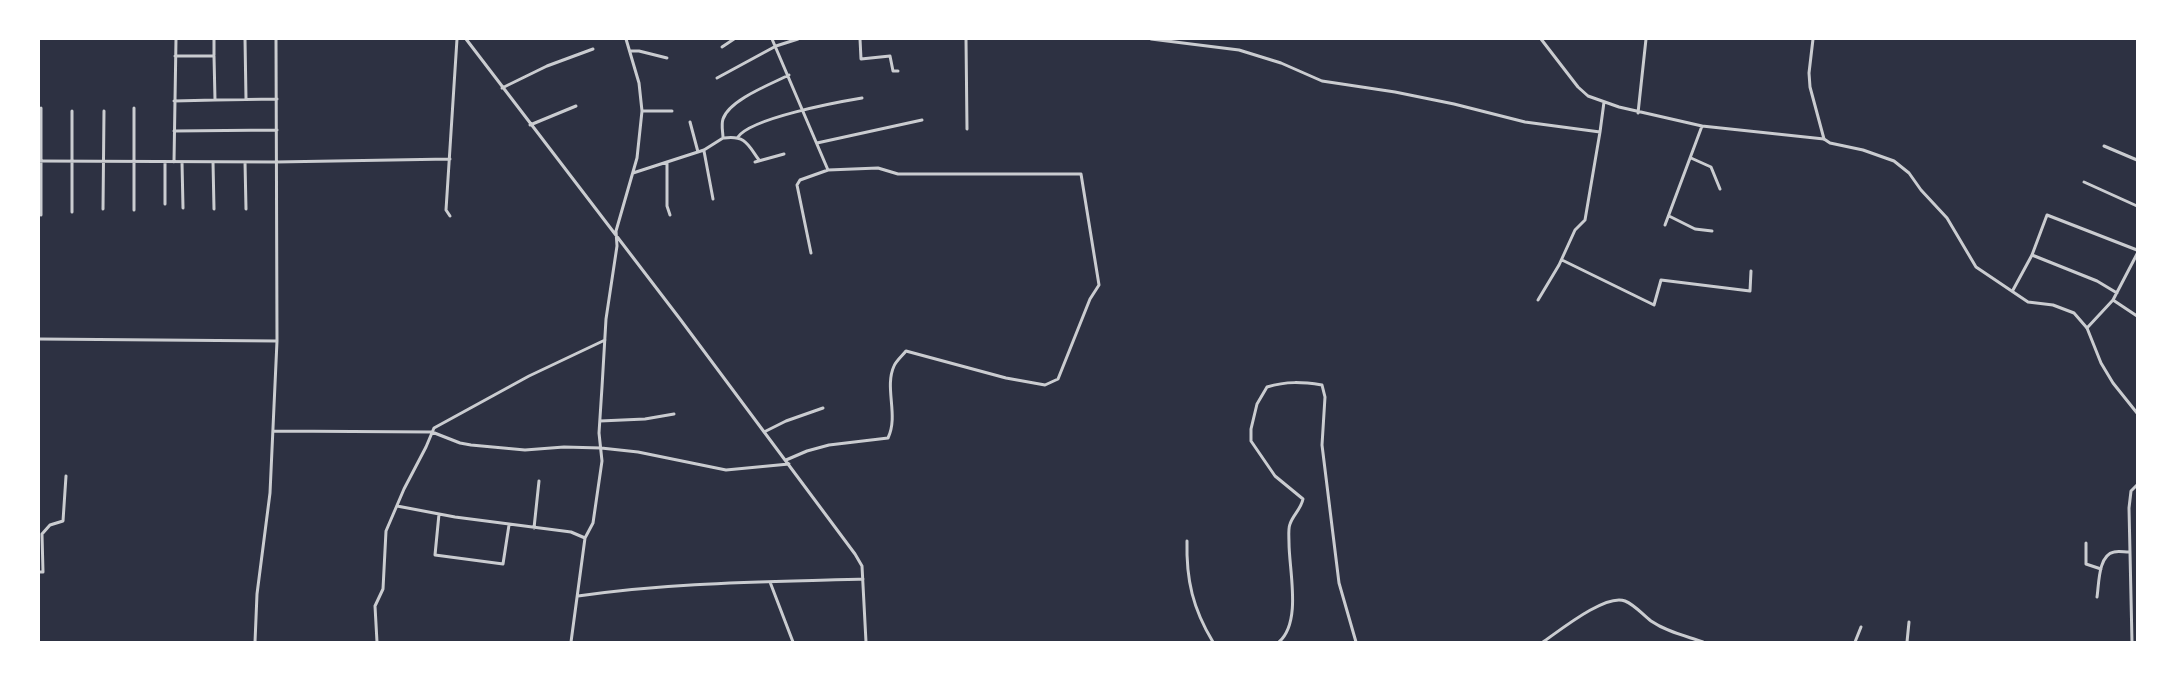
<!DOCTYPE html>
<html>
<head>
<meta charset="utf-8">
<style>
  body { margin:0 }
  #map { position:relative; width:2176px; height:681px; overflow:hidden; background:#2d3142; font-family:Rubik,sans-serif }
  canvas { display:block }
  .frame { position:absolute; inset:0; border:40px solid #fff; pointer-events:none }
</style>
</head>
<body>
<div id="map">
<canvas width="2176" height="681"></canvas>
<div class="frame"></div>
</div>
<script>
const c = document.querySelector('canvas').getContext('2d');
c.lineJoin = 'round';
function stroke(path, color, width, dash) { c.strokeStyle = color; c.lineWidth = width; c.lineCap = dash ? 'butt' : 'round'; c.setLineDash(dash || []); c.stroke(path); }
stroke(new Path2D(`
  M245,39L246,99
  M466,39L680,319L855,554L862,566L866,642
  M772,39L828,170L878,168L898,174H1081L1099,285L1090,299L1058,379L1045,385L1006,378L906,351C902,356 896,361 894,366C884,388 899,415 888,438L829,445L807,451L786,460
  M860,39L861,59L890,56L893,71H898
  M966,39L967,129
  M1151,39L1239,50L1281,63L1322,81L1395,92L1454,104L1525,122L1600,132L1604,102
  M1541,39L1578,87L1588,96L1619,107L1702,126L1824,139
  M722,47L734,39
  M631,51H639L667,58
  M214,55V39
  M717,78L776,46L798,39
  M502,88L547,66L593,49
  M215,100L277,99
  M174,101L215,100L214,56H175
  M642,111H672
  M1638,113L1646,39
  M690,122L698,152
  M530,125L576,106
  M174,131L277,130
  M738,137C751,118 838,102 862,98
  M724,138C746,135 748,145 759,160
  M817,143L922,120
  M2104,146L2137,160
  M704,151L713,199
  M1691,158L1711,167L1720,189
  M39,161L276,162L450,159
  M165,162V204
  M174,162L176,39
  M182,162L183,208
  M213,162L214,209
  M245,162L246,209
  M755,162L784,154
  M667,163V206L670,215
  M633,173L704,150L723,138C723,132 721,125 723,119C729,100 771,84 789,75
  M2084,182L2137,206
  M103,209L104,111
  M134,210V108
  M72,212V111
  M41,215V108
  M450,216L446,210L457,39
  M1669,216L1695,229L1712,231
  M1665,225L1702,126
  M811,253L797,185L800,180L828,170
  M2032,255L2097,281L2117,293
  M1562,260L1654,305L1661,280L1750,291L1751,271
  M2013,290L2032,255L2047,215L2137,250
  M1538,300L1559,265L1575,230L1585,220L1600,132
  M2113,300L2137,316
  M2087,328L2113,300L2137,254
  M39,339L277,341
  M600,421L645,419L674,414
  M273,431L432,432L460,443L471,445L525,450L564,447L601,448L638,452L726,470L789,464
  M764,432L786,421L823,408
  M397,506L455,517L571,532L585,538
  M439,514L435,555L503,564L509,525
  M534,528L539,481
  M1187,541C1186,580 1193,609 1213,642
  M2086,543V564L2101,569
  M39,572H43L42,534L50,525L63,521L66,476
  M770,582L793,642
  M578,596C672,582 768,582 863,579
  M2097,597C2099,585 2098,555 2114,552C2118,551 2124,552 2129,552
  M255,642L257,594L270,493L277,341L276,39
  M377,642L375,606L383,589L386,531L404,489L426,447L434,428L529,376L605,340
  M571,642L585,538L593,523L602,461L599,433L602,387L606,319L617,246L616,231L637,158L642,111L639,83L626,39
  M1279,642C1302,622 1289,570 1289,543C1289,537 1288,529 1290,524C1293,515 1301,509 1303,499L1275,476L1251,441V429L1257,404L1267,387C1287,381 1302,382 1322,385L1325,397L1322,445L1339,583L1356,642
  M1543,642C1559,631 1606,593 1625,601C1635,605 1643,615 1651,621C1667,632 1686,636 1703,642
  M1855,642L1861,627
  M1907,642L1909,622
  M2132,642L2129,508L2131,491L2137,485`), '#caccd0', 3);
stroke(new Path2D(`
  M1813,39L1809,73L1810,87L1824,139L1830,143L1863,150L1894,161L1909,173L1921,190L1947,218L1976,267L2028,302L2053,305L2074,313L2087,328L2101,363L2113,383L2137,413`), '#caccd0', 3);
</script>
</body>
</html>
